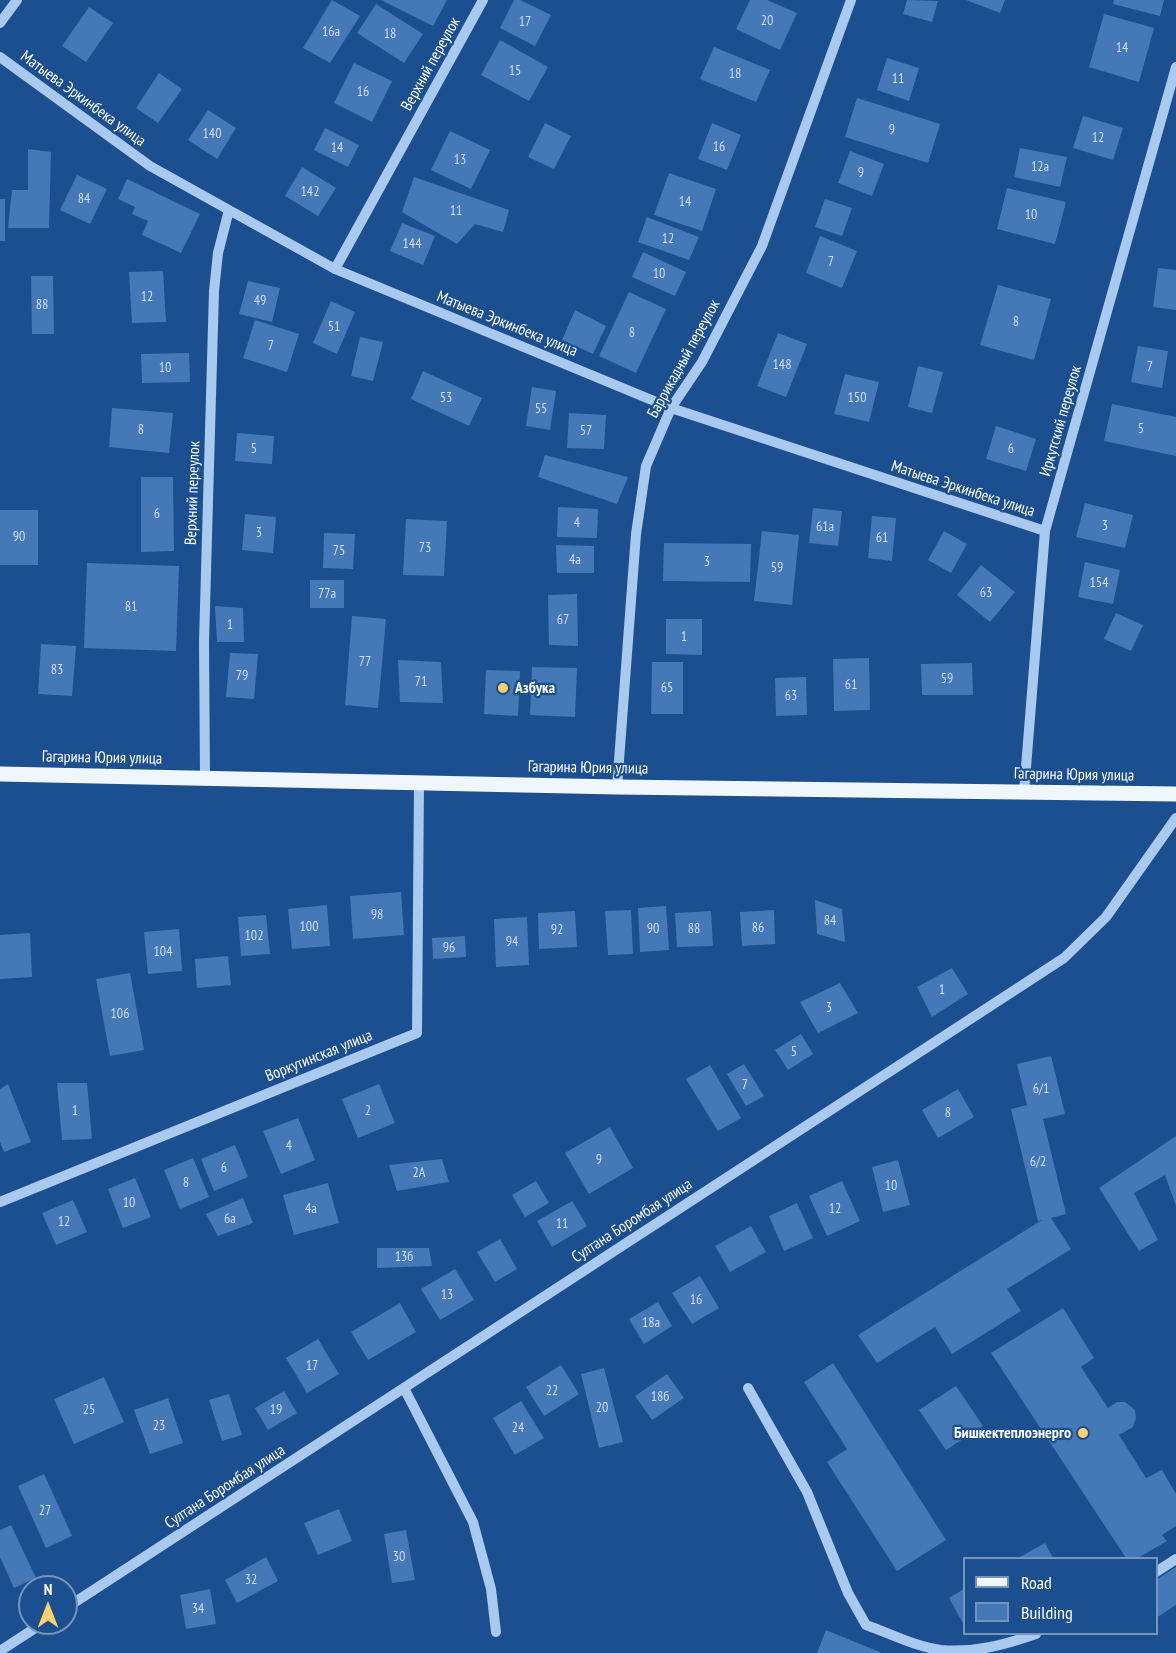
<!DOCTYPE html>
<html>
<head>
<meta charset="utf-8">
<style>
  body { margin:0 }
  #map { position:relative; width:1176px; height:1653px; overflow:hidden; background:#1b4f8f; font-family:"PT Sans Narrow",sans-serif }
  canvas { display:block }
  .legend { position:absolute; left:963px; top:1557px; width:195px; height:78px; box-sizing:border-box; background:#1b4f8f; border:2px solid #7695bc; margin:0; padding:8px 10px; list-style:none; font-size:18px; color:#fff }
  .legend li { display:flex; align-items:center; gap:12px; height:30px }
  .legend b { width:30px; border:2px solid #7695bc }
  .north { position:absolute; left:18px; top:1575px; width:60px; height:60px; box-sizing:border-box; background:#1b4f8f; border:2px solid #7695bc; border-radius:50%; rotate:0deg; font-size:16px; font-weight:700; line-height:24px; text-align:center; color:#fff }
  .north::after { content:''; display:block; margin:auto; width:21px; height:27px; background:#ffd166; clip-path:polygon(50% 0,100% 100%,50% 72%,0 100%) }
</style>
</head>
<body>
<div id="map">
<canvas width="1176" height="1653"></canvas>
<ul class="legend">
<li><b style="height:8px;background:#f0f6ff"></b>Road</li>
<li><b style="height:16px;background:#4478b7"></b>Building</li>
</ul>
<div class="north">N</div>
</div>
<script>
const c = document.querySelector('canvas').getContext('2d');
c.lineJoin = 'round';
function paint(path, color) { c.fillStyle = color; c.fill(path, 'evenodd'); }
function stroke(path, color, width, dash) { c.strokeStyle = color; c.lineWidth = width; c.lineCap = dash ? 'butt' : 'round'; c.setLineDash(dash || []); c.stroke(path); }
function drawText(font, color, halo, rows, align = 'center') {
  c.font = font + ' "PT Sans Narrow",sans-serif'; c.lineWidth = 4.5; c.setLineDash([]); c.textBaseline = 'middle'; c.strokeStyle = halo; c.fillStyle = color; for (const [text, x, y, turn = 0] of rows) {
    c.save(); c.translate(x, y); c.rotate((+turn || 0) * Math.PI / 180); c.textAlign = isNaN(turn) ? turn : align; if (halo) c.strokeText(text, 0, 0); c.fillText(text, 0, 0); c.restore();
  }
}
paint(new Path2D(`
  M332,0L360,16L330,63L303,48Z
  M381,0H447L433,26Z
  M514,0H520L551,15L535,46L500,28Z
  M750,0H767L797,13L780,50L736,29Z
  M907,0L938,1L932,22L903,14Z
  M966,0H1005L1000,13Z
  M1114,0H1164L1160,16L1113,4Z
  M376,4L423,34L404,63L357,33Z
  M89,7L113,23L86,62L62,46Z
  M1104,14L1154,28L1139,82L1089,67Z
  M500,40L548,67L529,101L481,75Z
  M714,47L770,70L756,102L700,79Z
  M887,58L919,68L909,101L877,90Z
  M354,63L392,81L372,122L334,103Z
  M159,73L182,89L158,123L136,108Z
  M857,98L940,124L928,163L845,137Z
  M208,110L236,128L217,159L188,140Z
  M1083,116L1123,128L1113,160L1073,148Z
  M545,123L571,136L554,169L528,157Z
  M712,123L741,135L727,170L698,159Z
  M325,128L359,145L348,167L314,150Z
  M450,131L490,150L471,189L431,170Z
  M1020,148L1067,157L1060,187L1014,177Z
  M28,149L51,152L49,228H8L12,190H28Z
  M850,151L884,164L872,196L838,183Z
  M302,167L336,188L318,216L285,196Z
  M669,173L716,189L702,231L654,215Z
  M77,175L107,189L90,224L60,210Z
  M414,177L509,210L503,232L475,224L457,244L402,212Z
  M127,179L200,214L181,253L142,235L148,221L132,214L135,207L118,199Z
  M1007,188L1066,202L1055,244L997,229Z
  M0,199H5V241H0Z
  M825,199L852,208L842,236L815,227Z
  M647,217L699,237L689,260L638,242Z
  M402,223L435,236L423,265L390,251Z
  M820,236L857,251L842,288L806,273Z
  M643,252L686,272L675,296L632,277Z
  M1158,268L1176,270V310L1153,307Z
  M163,271L166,322L132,323L129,272Z
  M31,276H53L54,334H32Z
  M248,281L280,288L272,322L239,314Z
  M998,285L1051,299L1034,360L980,345Z
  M629,292L666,309L636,373L599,356Z
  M331,301L355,312L337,354L313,343Z
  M575,310L606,326L593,354L562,340Z
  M255,320L299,334L287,372L243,358Z
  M778,333L807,344L786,397L757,386Z
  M360,337L383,342L373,381L351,376Z
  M1138,346L1168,351L1162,388L1131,382Z
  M189,353L190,382L142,383L141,354Z
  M918,366L943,372L932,413L908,407Z
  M423,371L482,398L469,426L411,399Z
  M845,374L879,382L869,422L834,414Z
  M532,387L556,391L550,430L526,426Z
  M1112,404L1176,417V456L1104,441Z
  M112,408L173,413L169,453L109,447Z
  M569,413L606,415L604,449L567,448Z
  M996,426L1036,439L1026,471L986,459Z
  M237,433L274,436L272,464L235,461Z
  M545,455L628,477L617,504L538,477Z
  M141,477H173L174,551L141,552Z
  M1085,503L1133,515L1125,548L1076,537Z
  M558,507L598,509L597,538L557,537Z
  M813,508L842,511L838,546L809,543Z
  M0,510H38V565H0Z
  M245,514L276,517L273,553L242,550Z
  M872,516L896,518L892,561L868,558Z
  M406,519L447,521L444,576L403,575Z
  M762,531L799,535L792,605L754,601Z
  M944,531L967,544L951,573L928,560Z
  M324,533L355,534L353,569L323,568Z
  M664,543L751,544L750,582L663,581Z
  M556,545L594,546V573H557Z
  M1085,562L1120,570L1113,604L1078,597Z
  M87,563L179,566L176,651L84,648Z
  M981,565L1015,592L990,622L957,595Z
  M310,580H344V608H310Z
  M577,594L578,646L549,645L548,595Z
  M215,606L243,608L244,642H217Z
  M1116,613L1143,625L1131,651L1104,639Z
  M352,616L386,619L378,708L345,705Z
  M666,619H702V655L666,654Z
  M41,644L76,646L72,696L38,694Z
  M230,653L258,654L254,699L226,697Z
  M869,658L870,710L834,711L833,659Z
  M398,660L441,662L443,703L400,702Z
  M652,662H683V714H651Z
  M972,663L973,695H922L921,664Z
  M532,667L577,668L575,717L530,715Z
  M486,670L520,671L518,716L484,714Z
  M806,677L807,715L776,716L775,678Z
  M401,892L404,935L353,939L350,896Z
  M815,900L842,909L845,942L817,934Z
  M327,905L330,946L292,949L288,909Z
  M666,906L669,950L640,952L638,908Z
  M631,910L633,954L608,955L605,911Z
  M774,910L775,944L742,946L740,912Z
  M575,911L577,947L539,949L538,913Z
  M711,911L713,946L677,947L675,913Z
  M266,915L270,954L241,956L238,917Z
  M527,917L529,965L496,967L494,919Z
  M179,929L182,971L148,974L144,932Z
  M30,933L32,977L0,979V935Z
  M465,936L466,957L433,959L432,938Z
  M228,956L231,985L197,988L195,959Z
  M952,968L968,994L932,1017L917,987Z
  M130,973L144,1050L110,1056L96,979Z
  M840,983L858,1013L818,1033L800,1002Z
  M801,1034L813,1054L788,1070L775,1050Z
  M1051,1056L1065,1114L1043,1119L1066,1214L1051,1218L1071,1249L1007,1289L1021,1311L952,1354L935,1327L877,1363L858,1335L1042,1220L1038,1221L1011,1109L1027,1105L1017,1064Z
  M744,1064L764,1096L746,1106L727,1074Z
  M710,1065L741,1118L718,1131L686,1079Z
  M57,1083H87L92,1139L62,1140Z
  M8,1084L31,1142L4,1152L0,1142V1089Z
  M379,1084L395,1123L358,1138L342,1099Z
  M958,1089L974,1117L938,1138L922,1110Z
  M298,1118L315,1160L281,1174L263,1131Z
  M610,1127L633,1168L589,1194L565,1153Z
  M1176,1136V1206L1165,1175L1134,1193L1158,1240L1139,1251L1099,1188Z
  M235,1145L248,1177L214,1191L201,1159Z
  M193,1158L209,1197L180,1209L164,1170Z
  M442,1159L449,1182L397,1191L389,1165Z
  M898,1160L910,1205L883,1212L872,1167Z
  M135,1178L151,1217L123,1228L108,1189Z
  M536,1181L549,1203L525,1217L512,1195Z
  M842,1181L860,1221L827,1236L809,1196Z
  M328,1183L339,1223L294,1235L283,1195Z
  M243,1198L253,1223L218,1236L206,1214Z
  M73,1200L87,1232L56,1245L42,1213Z
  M572,1201L587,1226L552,1247L537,1221Z
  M797,1203L813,1238L784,1251L769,1216Z
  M751,1226L766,1252L730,1272L715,1246Z
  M500,1239L517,1269L495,1282L477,1252Z
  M377,1248H429L432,1266L377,1268Z
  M455,1269L474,1300L440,1320L421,1289Z
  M700,1276L719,1308L692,1324L672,1293Z
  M658,1302L672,1326L644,1344L629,1319Z
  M400,1303L416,1332L368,1360L351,1332Z
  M1063,1308L1094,1358L1081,1367L1108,1408L1117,1402H1125L1135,1410L1136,1418L1133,1427L1119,1435L1146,1478L1162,1470L1176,1494V1526L1162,1535L1167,1541L1138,1558H1126L991,1353Z
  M318,1339L339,1374L307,1393L286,1358Z
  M833,1363L946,1540L897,1571L827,1462L847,1449L804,1382Z
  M561,1365L579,1394L544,1416L526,1387Z
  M604,1368L623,1442L599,1448L581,1374Z
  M667,1374L684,1398L652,1420L635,1396Z
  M104,1377L124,1422L74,1444L54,1399Z
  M956,1386L983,1426L946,1450L919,1410Z
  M284,1391L297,1413L268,1430L255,1408Z
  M229,1394L242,1435L222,1441L209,1400Z
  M168,1398L183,1443L150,1454L134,1410Z
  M521,1401L544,1438L515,1455L493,1418Z
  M44,1474L72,1536L46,1548L18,1486Z
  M339,1509L352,1541L318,1555L304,1523Z
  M11,1525L36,1578L14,1588L0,1557V1530Z
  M406,1530L415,1580L392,1583L384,1534Z
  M1045,1543L1053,1558H1018Z
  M266,1557L278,1581L237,1603L225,1580Z
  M1176,1567V1605L1156,1618V1580Z
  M210,1589L216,1624L186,1629L180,1595Z
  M964,1589V1625L949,1598Z
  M826,1630L882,1653H817Z`), '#4478b7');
stroke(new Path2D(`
  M0,23L17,0
  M0,57L150,166L335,269L671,408L1045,531
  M335,269L483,0
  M205,778L204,642L214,291L218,253L229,210
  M617,787L636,534L646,466L671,408L702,362L762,246L851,0
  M1024,792L1045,531L1176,67
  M0,1202L417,1033L419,782
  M404,1388L473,1522L491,1589L496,1632
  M748,1388L807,1492L848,1593L866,1625C889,1633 916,1647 941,1650C975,1653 1004,1645 1036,1634
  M1156,1572L1176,1559
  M66,1608L1064,958L1106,917L1176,818
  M0,1651L43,1623`), '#a9c9ee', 10);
stroke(new Path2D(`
  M0,774L617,787L1176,794`), '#f0f6ff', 15);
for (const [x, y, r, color] of [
  [503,688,6,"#ffd166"],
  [1083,1433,6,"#ffd166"]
]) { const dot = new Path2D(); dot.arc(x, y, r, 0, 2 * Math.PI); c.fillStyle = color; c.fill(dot); stroke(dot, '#1b4f8f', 2); }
drawText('14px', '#d0dded', null, [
  ["20",767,21],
  ["17",525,22],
  ["16a",331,32],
  ["18",390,34],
  ["14",1122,48],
  ["15",515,71],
  ["18",735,74],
  ["11",898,79],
  ["16",363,92],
  ["9",892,130],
  ["140",212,134],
  ["12",1098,138],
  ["16",719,147],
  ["14",337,148],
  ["13",460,160],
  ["12a",1040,167],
  ["9",861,173],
  ["142",310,192],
  ["84",84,199],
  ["14",685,202],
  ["11",456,211],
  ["10",1031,215],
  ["12",668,239],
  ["144",412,244],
  ["7",831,262],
  ["10",659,274],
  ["12",147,297],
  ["49",260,301],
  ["88",42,305],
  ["8",1016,322],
  ["51",334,327],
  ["8",632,333],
  ["7",271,346],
  ["148",782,365],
  ["7",1150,367],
  ["10",165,368],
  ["53",446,398],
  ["150",857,398],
  ["55",541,409],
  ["5",1141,429],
  ["8",141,430],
  ["57",586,431],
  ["5",254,449],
  ["6",1011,449],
  ["6",157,514],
  ["4",577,523],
  ["3",1105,526],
  ["61a",825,527],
  ["3",259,533],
  ["90",19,537],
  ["61",882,538],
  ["73",425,548],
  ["75",339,551],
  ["4a",575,560],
  ["3",707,562],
  ["59",777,568],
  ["154",1099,583],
  ["63",986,593],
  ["77a",327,594],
  ["81",131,607],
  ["67",563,620],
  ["1",230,625],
  ["1",684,637],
  ["77",365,662],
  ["83",57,670],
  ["79",242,676],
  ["59",947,679],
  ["71",421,682],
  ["61",851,685],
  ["65",667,688],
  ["63",791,696],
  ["98",377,915],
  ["84",830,921],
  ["100",309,927],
  ["86",758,928],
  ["90",653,929],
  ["88",694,929],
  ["92",557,930],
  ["102",254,936],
  ["94",512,942],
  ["96",449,948],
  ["104",163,952],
  ["1",942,990],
  ["3",829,1008],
  ["106",120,1014],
  ["5",794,1052],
  ["7",745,1085],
  ["6/1",1041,1089],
  ["1",75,1111],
  ["2",368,1111],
  ["8",948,1113],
  ["4",289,1146],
  ["9",599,1160],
  ["6/2",1038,1162],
  ["6",224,1168],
  ["2А",419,1173],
  ["8",186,1183],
  ["10",891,1186],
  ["10",129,1203],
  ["4а",311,1209],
  ["12",835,1209],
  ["6а",230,1219],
  ["12",64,1222],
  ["11",562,1224],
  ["13б",404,1257],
  ["13",447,1295],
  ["16",696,1300],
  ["18а",651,1323],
  ["17",312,1366],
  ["22",552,1391],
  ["18б",660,1397],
  ["20",602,1408],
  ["25",89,1410],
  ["19",276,1410],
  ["23",159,1426],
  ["24",518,1428],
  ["27",45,1511],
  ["30",399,1557],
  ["32",251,1580],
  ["34",198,1609]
]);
drawText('16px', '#fff', '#1b4f8f', [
  ["Верхний переулок",431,64,-61],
  ["Матыева Эркинбека улица",83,99,36],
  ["Матыева Эркинбека улица",507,324,22],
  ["Баррикадный переулок",684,359,-61],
  ["Иркутский переулок",1061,421,-74],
  ["Матыева Эркинбека улица",963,489,18],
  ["Верхний переулок",193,493,-88],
  ["Гагарина Юрия улица",102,758,1],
  ["Гагарина Юрия улица",588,768,1],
  ["Гагарина Юрия улица",1074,775,1],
  ["Воркутинская улица",319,1056,-22],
  ["Султана Боромбая улица",632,1221,-33],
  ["Султана Боромбая улица",225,1487,-33]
]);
drawText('bold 16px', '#fff', '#1b4f8f', [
  ["Азбука",515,688],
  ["Бишкектеплоэнерго",1071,1433,"right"]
], 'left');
</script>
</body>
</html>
